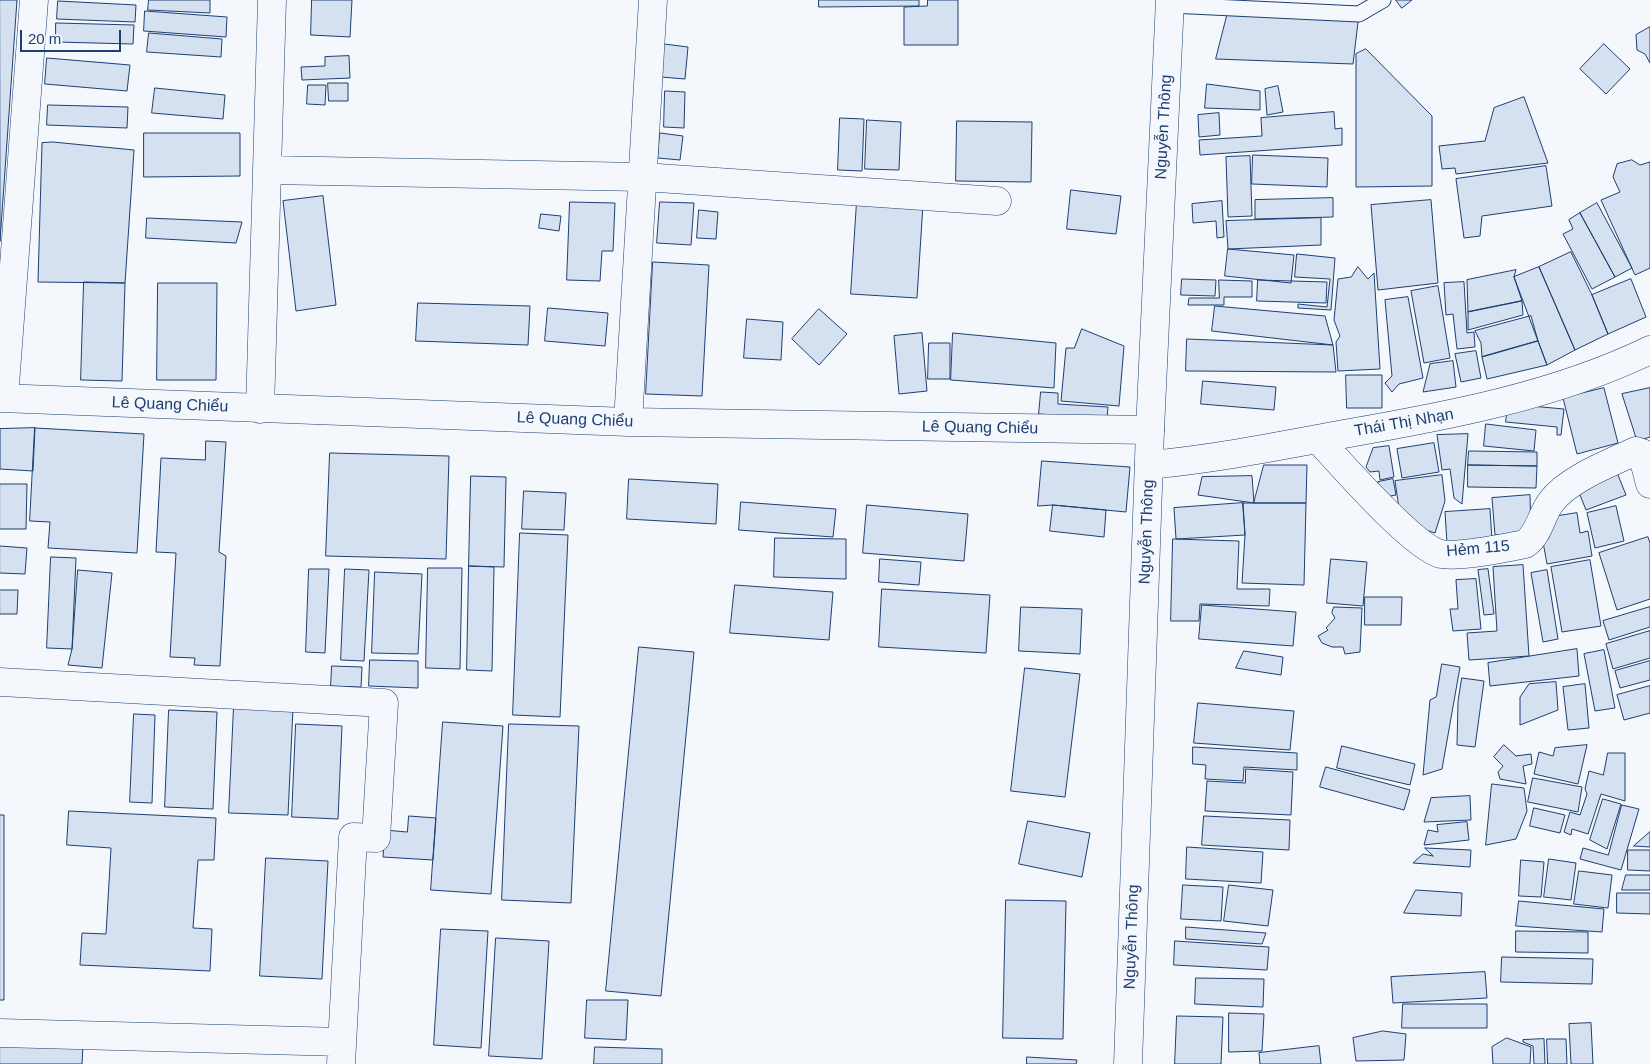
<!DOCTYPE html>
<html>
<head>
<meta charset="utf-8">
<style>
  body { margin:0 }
  #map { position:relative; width:1650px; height:1064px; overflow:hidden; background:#f4f7fb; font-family:Arial,sans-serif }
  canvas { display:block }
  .scale { position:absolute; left:20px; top:30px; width:101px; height:22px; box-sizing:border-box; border:2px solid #1d3f73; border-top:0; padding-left:6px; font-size:15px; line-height:18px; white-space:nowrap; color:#1d3f73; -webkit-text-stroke:4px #f4f7fb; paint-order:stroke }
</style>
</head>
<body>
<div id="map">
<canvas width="1650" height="1064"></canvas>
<div class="scale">20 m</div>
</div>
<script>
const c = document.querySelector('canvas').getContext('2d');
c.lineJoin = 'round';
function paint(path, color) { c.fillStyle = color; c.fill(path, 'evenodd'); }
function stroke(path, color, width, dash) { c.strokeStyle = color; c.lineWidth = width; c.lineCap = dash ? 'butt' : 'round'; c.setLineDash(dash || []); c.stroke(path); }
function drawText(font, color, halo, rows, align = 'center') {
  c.font = font + ' Arial,sans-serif'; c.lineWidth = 4; c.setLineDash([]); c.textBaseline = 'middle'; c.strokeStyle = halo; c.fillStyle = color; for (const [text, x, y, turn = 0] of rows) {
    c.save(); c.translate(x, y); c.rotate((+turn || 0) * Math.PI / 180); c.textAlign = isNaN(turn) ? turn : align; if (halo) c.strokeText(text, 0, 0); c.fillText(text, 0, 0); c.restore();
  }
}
const building = new Path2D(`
  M0,0H17L0,241Z
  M149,0H210V13L148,10Z
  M312,0H352L350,37L311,35Z
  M819,0H919V6L819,7Z
  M928,0H958V45H904V7L927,6Z
  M1396,0H1412L1402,8Z
  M58,1L136,5L135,22L57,19Z
  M1229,8L1359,14L1353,64L1216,59Z
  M145,11L227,17L226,37L144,31Z
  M56,23L134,25L133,44L56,42Z
  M1650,27V63L1645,54L1637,50L1636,35Z
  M149,33L222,39L221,57L147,52Z
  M664,44L688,47L685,79L661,77Z
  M1604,44L1630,69L1606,94L1580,69Z
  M1366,49L1432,116V186L1356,187V54Z
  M349,56L350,78L302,80L301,67L325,66V57Z
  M47,58L130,65L127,91L45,84Z
  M328,83H348V101H329Z
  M1207,84L1260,91V110L1205,108Z
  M308,85H326L325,105L307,104Z
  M1278,86L1283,112L1267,115L1265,89Z
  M155,88L225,95L223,119L152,113Z
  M665,91L685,92L684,128L664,127Z
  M1524,97L1548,163L1456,174L1455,168L1442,169L1439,146L1485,141L1494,108Z
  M48,105L128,107L127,128L47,125Z
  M1334,112L1335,129L1342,128V145L1200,155L1199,140L1262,136L1261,118Z
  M1219,113L1220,135L1199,137L1198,115Z
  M840,118L864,119L862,171L838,170Z
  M867,120L901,122L899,170L865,169Z
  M957,121L1032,122L1031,182L956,181Z
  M144,133H240V176L144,177Z
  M660,133L683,136L680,160L658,158Z
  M53,142L134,150L125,283L38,282L42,143Z
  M1253,155L1328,158L1327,187L1252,184Z
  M1250,156L1252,216L1228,217L1226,157Z
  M1632,160L1640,165L1650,162V268L1635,275L1601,200L1620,192L1613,177L1617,164Z
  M1546,166L1552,206L1482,216L1480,236L1464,238L1456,179Z
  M1071,190L1121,196L1116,234L1067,229Z
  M323,196L336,305L296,311L283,201Z
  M1333,198V217L1255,219V200Z
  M1431,200L1438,283L1378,290L1371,205Z
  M857,201L923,204L917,298L851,294Z
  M1222,201L1224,237L1217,238L1216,221L1193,223L1192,204Z
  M570,202L615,203L613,251H602L600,281L567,280Z
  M660,202L694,203L691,245L657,243Z
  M1597,203L1632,268L1615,277L1580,213Z
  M699,210L718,212L716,239L697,238Z
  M1580,213L1615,277L1592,289L1563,234L1573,229L1569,220Z
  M541,214L561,216L559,231L539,228Z
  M147,218L242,222L236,243L146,238Z
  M1321,218V245L1228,249L1226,221Z
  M1228,249L1294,255L1291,283L1225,276Z
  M1571,252L1592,295L1608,334L1575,350L1539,267Z
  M1297,254L1335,258L1331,310L1298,308V304L1327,307L1330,279L1295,277Z
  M653,262L709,265L702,396L646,394Z
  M1358,267L1368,279L1374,273L1380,369L1338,371L1336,342L1340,336L1334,320L1338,279L1351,277Z
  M1539,267L1575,350L1547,365L1514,277Z
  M1516,270L1514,277L1522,301L1468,312L1467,280Z
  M1182,279L1216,280L1215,296L1181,295Z
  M1631,279L1646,317L1608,334L1592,295Z
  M1219,280L1252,281V297H1224V305H1188L1189,298H1219Z
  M1258,280L1327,282L1326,303L1257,301Z
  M84,282L125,283L122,381L81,380Z
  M1464,282L1467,333L1474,332L1475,347L1457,349L1453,314L1446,315L1444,283Z
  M158,283H217L216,380H157Z
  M1438,286L1450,358L1424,363L1411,291Z
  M1408,297L1423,378L1399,384L1392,392L1385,383L1392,376L1385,300Z
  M1522,301L1523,315L1468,330V312Z
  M418,303L530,306L528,345L416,341Z
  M1215,306L1325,316L1333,345L1212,331Z
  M548,308L608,313L605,346L545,341Z
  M819,309L847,334L819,365L792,339Z
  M1531,316L1538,341L1482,357L1481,343L1475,331Z
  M747,319L783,322L781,360L744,358Z
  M1082,329L1124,346L1119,406L1061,401L1066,348H1074Z
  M922,333L927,391L899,394L894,336Z
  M953,333L1056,343L1054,388L951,380Z
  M1187,339L1333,345L1336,372L1186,371Z
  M1538,341L1547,365L1487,379L1482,357Z
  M929,343H950V379H928Z
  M1476,351L1481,378L1461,382L1455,354Z
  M1453,361L1456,387L1423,392L1430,364Z
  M1346,375H1382V408H1347Z
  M1203,381L1276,387L1274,410L1201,404Z
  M1604,388L1618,443L1577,454L1563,398Z
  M1650,388V437L1637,441L1622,394Z
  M1041,392L1058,393V404L1108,407L1107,419L1039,414Z
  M1508,404L1564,409L1561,435H1557V427L1506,422Z
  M1486,424L1536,430L1534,451L1484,446Z
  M35,428L144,434L137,553L48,548L50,522L30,521Z
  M35,428L33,471L0,469V429Z
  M1468,434L1462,504L1454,498L1450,469L1442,470L1437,435Z
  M206,441L226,442L219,552L226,556L220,666L194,665L195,658L170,657L176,553L156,552L161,458L205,460Z
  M1434,443L1439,472L1402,478L1397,449Z
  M1389,446L1394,477L1380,480L1379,471L1370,472L1366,467L1373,448Z
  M1469,451L1537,452V466L1468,465Z
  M330,453L449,456L446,559L326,556Z
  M1042,461L1130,467L1126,512L1053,505L1038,506Z
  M1264,465H1307L1306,503H1254Z
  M1468,465L1537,466L1536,488L1468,487Z
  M1616,470L1626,495L1586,510L1576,485Z
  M1442,475L1445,501L1435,533L1401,522L1395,481Z
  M471,476L506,477L504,567L469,566Z
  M1252,476L1254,503L1198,495L1202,477Z
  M629,479L718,484L716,524L627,519Z
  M1393,479L1396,495L1380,498L1378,482Z
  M0,484H27L26,529H0Z
  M524,491L566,493L564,530L522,529Z
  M1530,495L1531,532L1495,535L1492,498Z
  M741,502L836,509L833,537L739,530Z
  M1243,503H1306L1304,585L1242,583L1245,535Z
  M1243,503L1245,535L1176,539L1174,508Z
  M867,505L968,514L964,561L863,553Z
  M1053,505L1106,510L1104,537L1050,531Z
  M1616,506L1624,541L1595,548L1587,513Z
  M1490,509L1492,540L1447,543L1445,512Z
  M1577,513L1580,533L1588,531L1592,556L1547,564L1543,542L1549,538L1546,518Z
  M520,533L568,535L560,717L513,715Z
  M1648,537L1650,543V599L1617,610L1599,553Z
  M775,538L846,539V579L774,577Z
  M1173,539L1239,541L1237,589H1270L1269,606L1200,604L1199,621H1171Z
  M0,546L27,548L25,574L0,573Z
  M51,557L76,558L72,649L47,648Z
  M880,559L921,562L919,585L879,582Z
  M1331,559L1367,562L1363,606L1327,603Z
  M1590,560L1601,626L1562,632L1551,567Z
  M1523,565L1529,656L1469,660L1467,633L1497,631L1493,567Z
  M469,566L494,567L492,671L467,670Z
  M428,568H462L460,669L426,668Z
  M309,569H329L325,653L306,652Z
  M345,569L369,570L364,661L341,660Z
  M1488,569L1494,614L1484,615L1478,570Z
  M78,570L112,573L102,668L68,665L72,649Z
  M1547,570L1558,639L1543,642L1531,573Z
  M375,572L422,574L418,654L372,653Z
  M1476,579L1481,629L1453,631L1450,609H1458L1456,580Z
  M735,585L833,592L829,640L730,633Z
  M882,589L990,595L986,653L879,647Z
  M0,590H18L17,614H0Z
  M1365,597H1402L1401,625H1365Z
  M1202,605L1296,612L1293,646L1199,639Z
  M1021,607L1082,609L1080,654L1019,651Z
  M1334,607L1362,608L1360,652L1345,654L1343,647H1332L1322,643L1318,636L1328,630L1326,628L1335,618L1332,613Z
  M1650,607V627L1609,640L1603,621Z
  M1650,631V658L1613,669L1606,644Z
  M639,647L694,652L661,996L606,991Z
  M1577,649L1579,676L1490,686L1488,663Z
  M1604,650L1615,708L1595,711L1584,654Z
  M1244,651L1283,657L1281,675L1236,668Z
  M370,660L418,661V688L369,686Z
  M1650,661V680L1620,688L1615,671Z
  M1442,664L1460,667L1442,769L1423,775L1430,700L1436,697Z
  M332,666L362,667L361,687L331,686Z
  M1025,668L1080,674L1065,797L1011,791Z
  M1462,678L1484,681L1475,747L1457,745L1458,702Z
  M1556,682L1558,710L1520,725V697L1529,684Z
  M1585,684L1589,728L1568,730L1563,687Z
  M1650,686V713L1624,720L1617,695Z
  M1198,703L1294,711L1290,750L1194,743Z
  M234,706L293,708L288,815L229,813Z
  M169,710L217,712L213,809L165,807Z
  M134,714L155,715L152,803L130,802Z
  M443,722L503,726L491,894L431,890Z
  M296,724L342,726L338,819L292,817Z
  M509,724L579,726L571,903L502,900Z
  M1504,745L1516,756L1531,754L1532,764L1523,766L1526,784L1500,779L1498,772L1503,766L1494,757Z
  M1587,745L1578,784L1534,774L1539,752L1553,756L1555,748Z
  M1342,746L1415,764L1410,785L1337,768Z
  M1193,747L1297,753V770L1244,767L1243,781L1205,779L1206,765L1193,764Z
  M1608,753H1625V801L1601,794L1588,834L1572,829L1571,835L1564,832L1570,812L1580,815L1587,794L1585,789L1589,771L1603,775Z
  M1326,767L1410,790L1404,810L1320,787Z
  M1246,769L1293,772L1291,815L1205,811L1207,781L1245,783Z
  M1533,778L1582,787L1578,812L1528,802Z
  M1492,784L1524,788L1527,811L1516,839L1486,845Z
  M1470,796L1471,820L1424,822L1431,798Z
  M1603,799L1621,804L1607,849L1590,840Z
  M1622,805L1639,809L1621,870L1580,859L1583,848L1608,855Z
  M1534,808L1565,815L1560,833L1530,826Z
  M69,811L216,818L214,860H198L193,928L212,929L210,971L80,965L82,933L106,934L111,848L67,845Z
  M0,815H4V1000H0Z
  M409,816L436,818L433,860L383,857L385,830L407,832Z
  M1204,816L1290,820L1289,850L1202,845Z
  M1028,821L1090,833L1082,877L1019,864Z
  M1467,822L1469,840L1424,845L1428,830L1438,832L1437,825Z
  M1650,832V847L1634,846Z
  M1187,847L1263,852L1261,883L1186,879Z
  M1425,848L1471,850L1470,867L1413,863L1423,854L1433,856Z
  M1628,850H1650V871L1628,870Z
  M266,858L328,861L322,979L260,976Z
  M1549,859L1576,863L1571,900L1544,897Z
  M1521,860L1544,862L1541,897L1519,896Z
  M1579,871L1612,875L1608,908L1574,904Z
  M1626,875H1650V890H1622Z
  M1183,885L1223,887L1221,921L1181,919Z
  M1229,885L1273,890L1268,926L1224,921Z
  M1416,890L1462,893L1461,916L1404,913Z
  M1617,893H1650V914L1617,913Z
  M1006,900L1066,901L1063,1039L1003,1038Z
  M1519,901L1604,909L1602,932L1516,926Z
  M1186,927L1266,933L1262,944L1186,939Z
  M441,929L488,931L481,1048L434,1045Z
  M1516,931L1588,932V953L1516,952Z
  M496,938L549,941L542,1059L489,1056Z
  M1175,941L1269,947L1267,970L1174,965Z
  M1502,957L1593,959L1592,984L1501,982Z
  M1485,972L1487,998L1393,1003L1391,977Z
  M1196,978L1264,979L1263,1007L1195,1004Z
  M587,1000H628L626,1040L585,1038Z
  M1403,1004H1487V1028H1402Z
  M1229,1013L1264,1014L1262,1051L1229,1052Z
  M1177,1016L1223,1017L1221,1064H1175Z
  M1591,1023L1593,1064H1571L1569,1024Z
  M1383,1031L1406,1034L1404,1060L1356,1061L1353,1038Z
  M1507,1038L1531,1047L1530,1064H1493L1492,1047Z
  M1544,1039L1545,1064H1534L1533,1046L1523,1042V1040Z
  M1547,1039H1566L1567,1064H1548Z
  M0,1045L83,1046L82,1064H0Z
  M1319,1046L1321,1064H1260L1259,1053Z
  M595,1047L662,1049V1064H594Z
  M1027,1057L1077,1060L1076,1064H1027Z`);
paint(building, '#d5e0f0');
stroke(building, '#1d3f73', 1);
const service = new Path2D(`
  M1170,5L1359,14L1383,0`);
const minor = new Path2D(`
  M268,170L643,177L997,201
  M0,398L628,422L1150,430
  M4,398L34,0
  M260,409L272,0
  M628,422L653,0
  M1318,439C1339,462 1414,548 1441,554C1459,557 1506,548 1525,544C1539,535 1541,515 1551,502C1568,479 1610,463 1636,451L1642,453L1650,484
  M1149,465C1215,459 1279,446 1344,434C1447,416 1555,396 1650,350
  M0,682L384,703L376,838L353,837L341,1064
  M0,1033L342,1042`);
const tertiary = new Path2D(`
  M1128,1064L1150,430L1170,0`);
stroke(service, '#1d3f73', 17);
stroke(minor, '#1d3f73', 29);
stroke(tertiary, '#1d3f73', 29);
stroke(service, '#f4f7fb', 15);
stroke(minor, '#f4f7fb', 28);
stroke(tertiary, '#f4f7fb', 28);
drawText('16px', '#1d3f73', '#f4f7fb', [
  ["Nguyễn Thông",1164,127,-87],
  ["Lê Quang Chiểu",170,405,2],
  ["Lê Quang Chiểu",575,420,2],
  ["Thái Thị Nhạn",1404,423,-10],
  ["Lê Quang Chiểu",980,428,1],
  ["Nguyễn Thông",1147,532,-88],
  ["Hẻm 115",1478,549,-5],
  ["Nguyễn Thông",1132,937,-88]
]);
</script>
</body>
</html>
